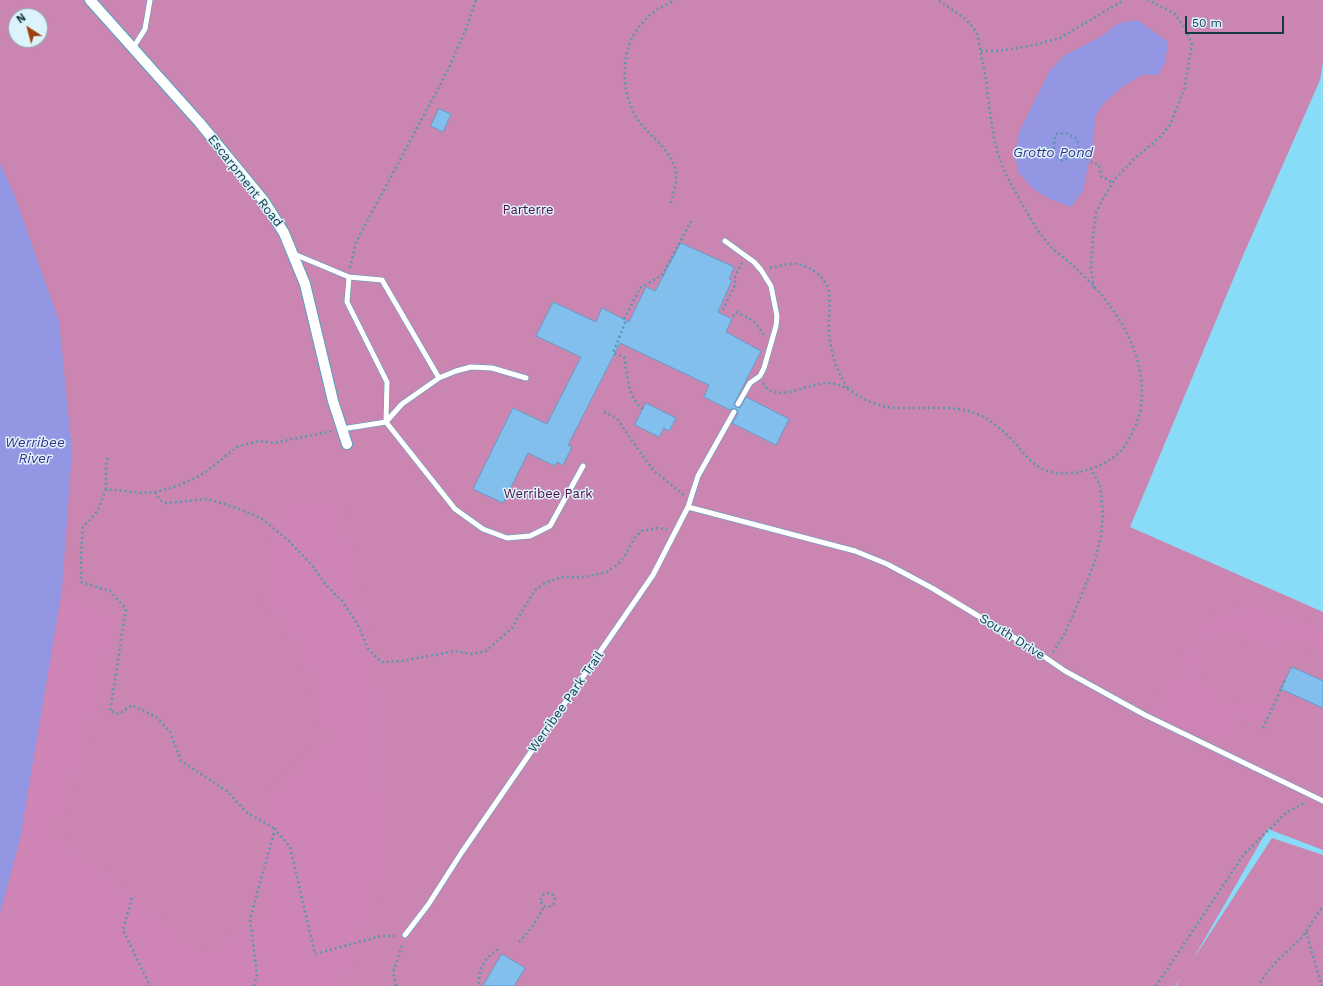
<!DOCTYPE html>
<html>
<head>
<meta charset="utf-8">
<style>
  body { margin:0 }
  #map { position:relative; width:1323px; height:986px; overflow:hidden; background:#88dcf8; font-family:"Work Sans",sans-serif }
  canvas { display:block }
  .north { position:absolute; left:8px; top:8px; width:40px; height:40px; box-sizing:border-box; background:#dcf3fc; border:1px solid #8da9b3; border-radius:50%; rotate:324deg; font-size:11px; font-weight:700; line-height:16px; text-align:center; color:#163a45 }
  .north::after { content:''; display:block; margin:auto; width:14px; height:18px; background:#a23e0e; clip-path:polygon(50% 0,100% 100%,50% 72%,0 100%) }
  .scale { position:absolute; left:1185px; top:16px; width:99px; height:18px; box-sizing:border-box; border:2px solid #163a45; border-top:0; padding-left:5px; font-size:12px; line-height:14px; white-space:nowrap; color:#163a45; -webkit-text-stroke:3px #dcf3fc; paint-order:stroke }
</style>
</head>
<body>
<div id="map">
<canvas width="1323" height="986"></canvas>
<div class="north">N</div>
<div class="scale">50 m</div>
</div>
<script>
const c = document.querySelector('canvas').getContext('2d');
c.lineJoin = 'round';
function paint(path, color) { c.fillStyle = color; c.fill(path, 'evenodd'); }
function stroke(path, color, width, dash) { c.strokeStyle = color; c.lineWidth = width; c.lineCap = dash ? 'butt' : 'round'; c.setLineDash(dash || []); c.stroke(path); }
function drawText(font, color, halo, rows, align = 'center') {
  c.font = font + ' "Work Sans",sans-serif'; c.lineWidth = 3; c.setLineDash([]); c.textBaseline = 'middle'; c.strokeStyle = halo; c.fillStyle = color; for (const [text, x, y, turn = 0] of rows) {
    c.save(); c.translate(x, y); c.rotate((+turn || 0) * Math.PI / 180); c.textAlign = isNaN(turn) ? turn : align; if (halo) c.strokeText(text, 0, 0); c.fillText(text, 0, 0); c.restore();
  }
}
paint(new Path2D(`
  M0,0H1323V62L1320,80L1242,258L1130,527L1323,612V850L1268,829L1192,961L1272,838L1323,855V986H1176L1181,977L1175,986H0ZM16,16H40V40H16Z`), '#ca85b1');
paint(new Path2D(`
  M277,501L342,502L381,688L384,875L348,975L342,986H0V914L20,839L62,590L118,616L84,757L56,832L203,953L264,916V798L324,739L300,650L263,599Z
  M1252,603L1323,630V653L1293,641L1277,649L1253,643L1223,632H1219C1208,645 1198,659 1197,676C1204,683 1205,682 1212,686C1219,690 1224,698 1231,702C1238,706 1256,704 1265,704L1268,698L1275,701L1263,728L1241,717L1226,746L1149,713L1204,620Z`), '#ce84b4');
paint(new Path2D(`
  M1138,20L1168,42L1165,63L1158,75H1142L1122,87L1104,103L1095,116L1094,137L1083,191L1071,207L1052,200L1034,190L1018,172L1015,154L1019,132L1050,70L1065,55L1100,37L1119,23Z
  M0,163L15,197L59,321L72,450L62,590L20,839L0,914Z`), '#9396e2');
const building = new Path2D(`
  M439,109L451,114L443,132L431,126Z
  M681,243L734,267L729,279L732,280L718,312L732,319L726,332L761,351L734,404L736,407L740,408L746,397L789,419L776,445L732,423L738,414L737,410L734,408L730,410L704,397L709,385L620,343L568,445L572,447L563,465L557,462L555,466L528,453L503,503L473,489L513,408L547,424L581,357L536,336L553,302L596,322L602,308L629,322L646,287L655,291Z
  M646,403L676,418L669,431L664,428L659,437L635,425Z
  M1292,667L1323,681V708L1281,689Z
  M502,954L525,968L514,986H483Z`);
paint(building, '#82bfec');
stroke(building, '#639fcb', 1);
const service = new Path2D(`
  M133,48L145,29L150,0
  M725,241L754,262L761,270L771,286L777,316L776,326L764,368L760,376L750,383L738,404
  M294,254L349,277L347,302L387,382L386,422L455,509L483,529L507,538L530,536L550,526L583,466
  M349,277L382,280L439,378
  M342,429L386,422L402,404L439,378L456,371L471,367L492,368L526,378
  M688,507L855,551L887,564L932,588L1033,649L1065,671L1145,715L1323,801
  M405,935L428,905L462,852L653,575L688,507L698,476L734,412`);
const minor = new Path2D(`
  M90,0L199,122L264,201L284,233L305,284L333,401L347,444`);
stroke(service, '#50a4bf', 6);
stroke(minor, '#50a4bf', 12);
stroke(new Path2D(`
  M981,51H998L1030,46L1060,38L1124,0
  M1080,153L1077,139L1066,133L1056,134C1053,145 1052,155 1063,161L1080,153L1089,161L1099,165L1101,176L1113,183
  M671,203C673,193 677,183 676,173C673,152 654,140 641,124C625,104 621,73 628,49C630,38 639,26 647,18C654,10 666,5 675,0
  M350,268L356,242L447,72L466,29L476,0
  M770,268C779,266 788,263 797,264C812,266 827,279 829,293C831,309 827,324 830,340C832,357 838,374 848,388
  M1094,288L1091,267L1093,237L1096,213L1102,200L1116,178L1134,159L1158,139L1170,125L1184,90L1192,45L1185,28L1174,13L1148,0
  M723,310L735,285V276L742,263
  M733,316L736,312C751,318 756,322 764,336
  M763,383C775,405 808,383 827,383C845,383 856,397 873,403C887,409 902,408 918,408C940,408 962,406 982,416C996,424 1010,436 1020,449C1023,452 1026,456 1029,459C1050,482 1086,474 1110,460C1124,452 1133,433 1138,419C1150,381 1133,336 1110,306C1099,290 1083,275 1069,262C1063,257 1056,252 1051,247C1034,228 1022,203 1009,180C987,140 992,98 981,55C980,48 979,38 976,32C967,17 951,9 937,0
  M643,409C627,397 628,375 624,357L613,353L625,323L624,319L640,288L662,275L692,220
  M604,412L611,415L618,420L635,445L654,471L684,495
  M108,458L106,465V489L141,493L155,492L177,486L199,476L207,471L237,447L246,444L260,441L274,443L332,431
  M106,489L97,512L83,527L81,553V582L110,591L126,609L110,711L119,714L132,705L156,717L170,732L181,761L227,791L246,812L275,829
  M155,492L160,500L166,503L207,499L231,506L261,518L289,541L311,564L327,586L342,601L358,625L368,649L381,662L402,661L455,651L472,654L486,651L512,628L535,590L545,583L562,577H584L607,572L618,564L624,557L635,537L642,531L657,528L667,529
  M1053,652L1064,635L1077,606L1094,564L1101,537L1103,514L1100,485L1091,469
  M1263,728L1286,678
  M541 900a7 7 0 1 1 14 0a7 7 0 1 1-14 0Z
  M132,898L123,930L150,986
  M1306,932L1322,986
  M519,942L533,926L544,907
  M1260,983L1268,971L1277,961L1303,936L1322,907
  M479,984C478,968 486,955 501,948
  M254,986L257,976L250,919L275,829L290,847L315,954L381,936H397
  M396,986L393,972L403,943
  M1156,986L1244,854L1286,813L1306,802`), '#5898ad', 2.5, [2, 3]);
stroke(service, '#fff', 5);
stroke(minor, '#fff', 10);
drawText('13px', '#163a45', '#dcf3fc', [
  ["Escarpment Road",245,181,52],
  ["South Drive",1012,637,32],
  ["Werribee Park Trail",566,702,-55]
]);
drawText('13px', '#510f3f', '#dcf3fc', [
  ["Parterre",528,210],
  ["Werribee Park",548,494]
]);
drawText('italic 14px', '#3a3289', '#dcf3fc', [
  ["Grotto Pond",1053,153],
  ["Werribee",35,443],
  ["River",35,459]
]);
</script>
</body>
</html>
